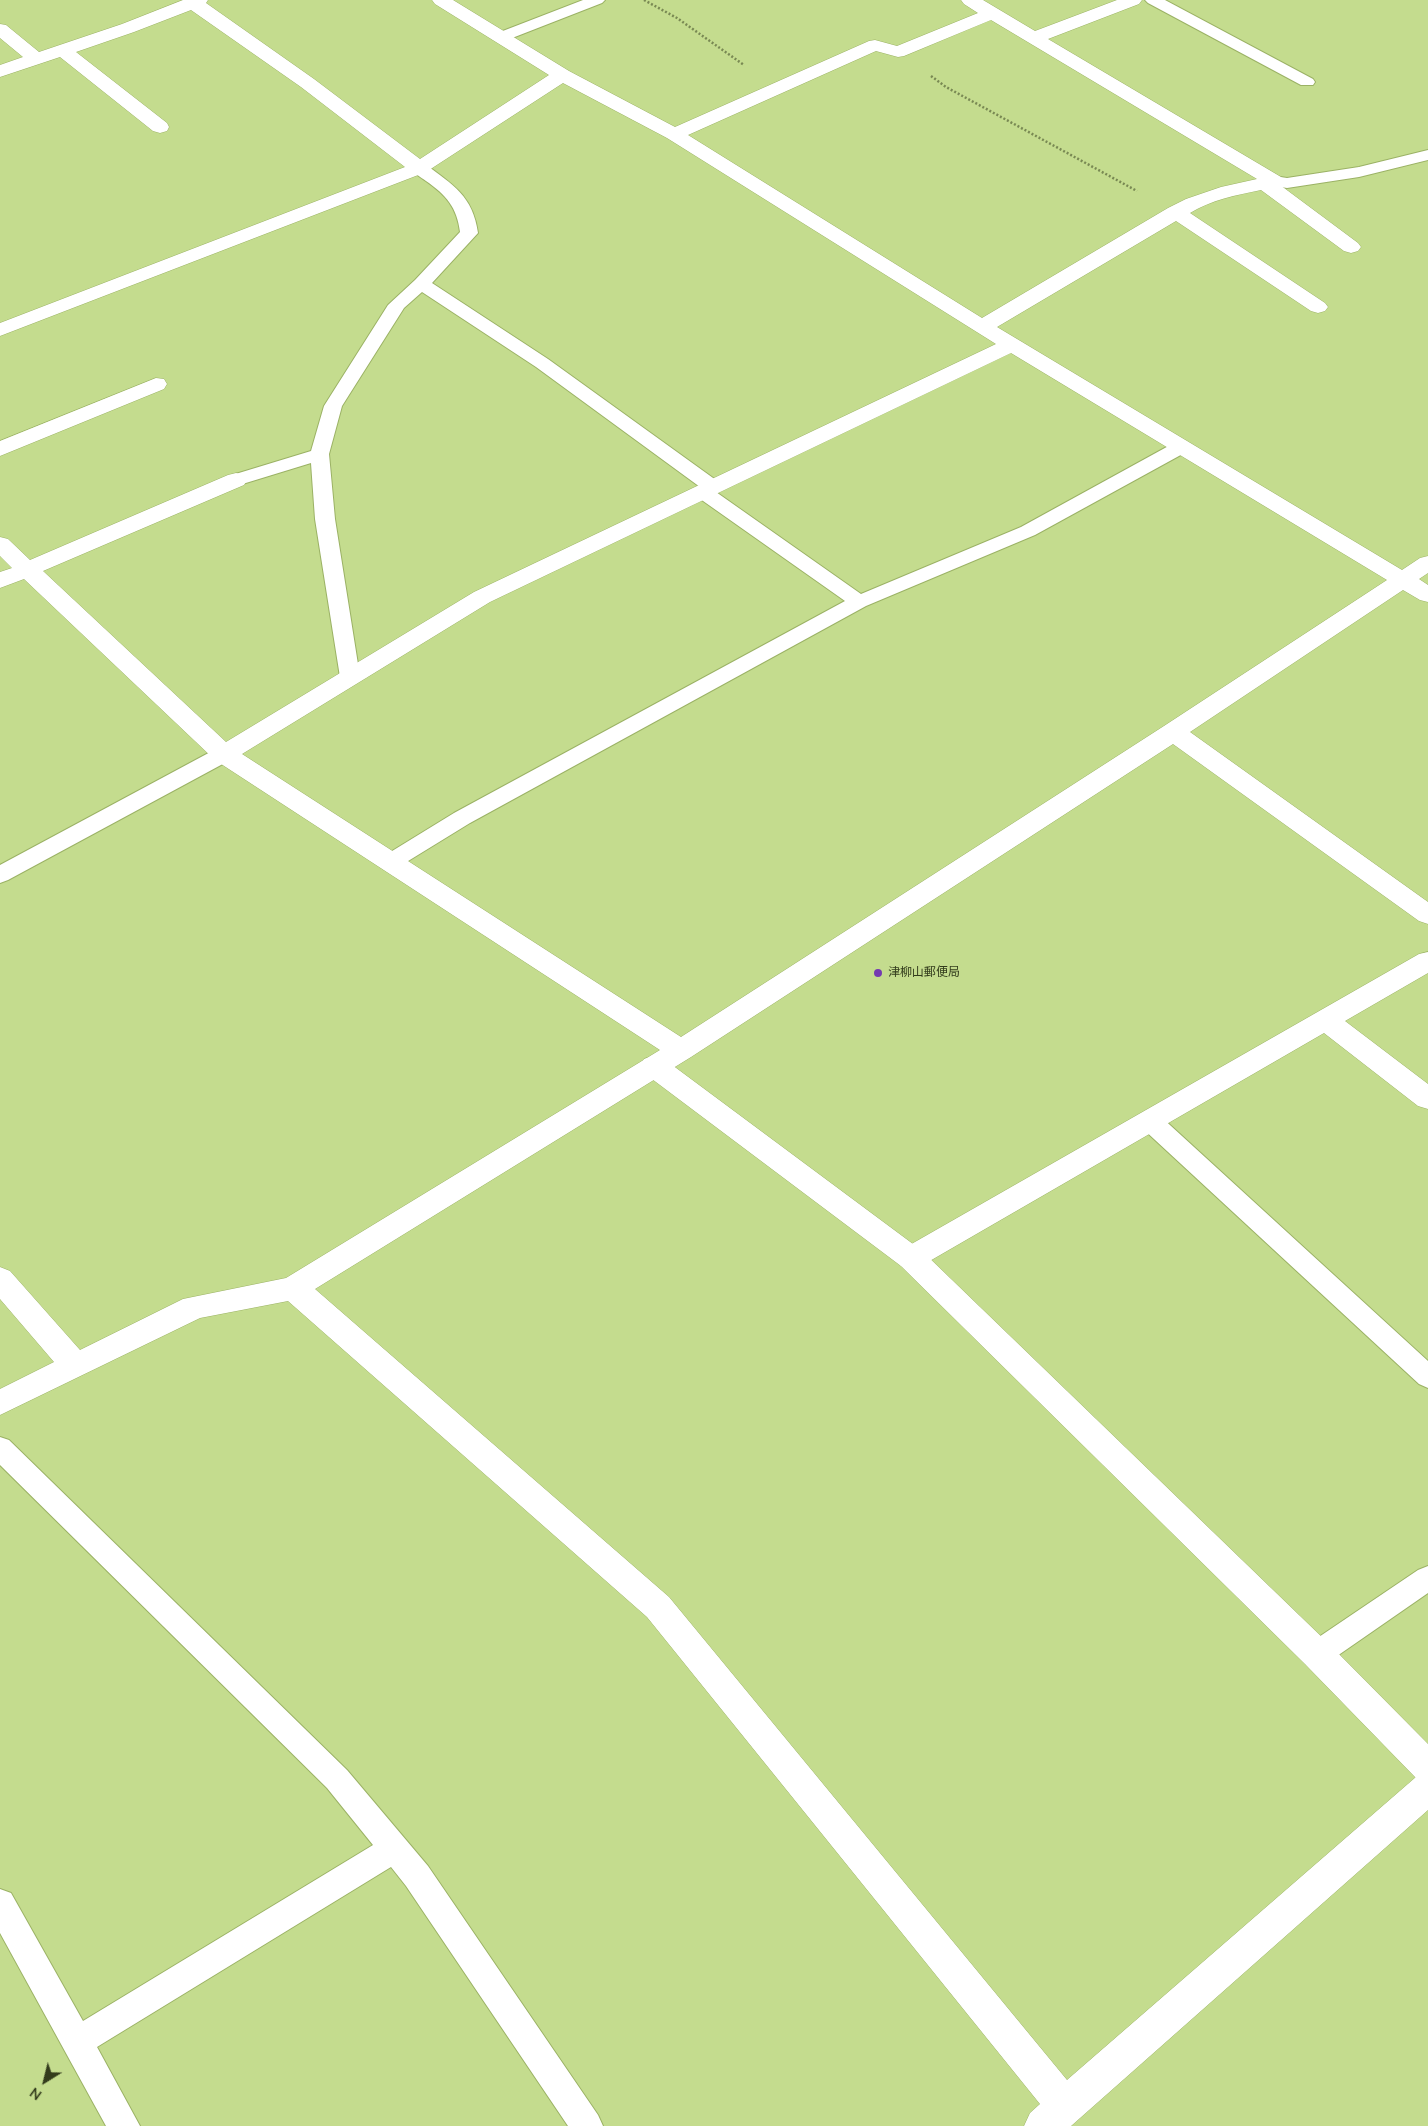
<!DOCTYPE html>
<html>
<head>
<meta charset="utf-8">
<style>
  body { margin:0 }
  #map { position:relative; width:1428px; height:2126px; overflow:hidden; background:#c4dc8e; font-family:"Nunito Sans",sans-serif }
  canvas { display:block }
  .north { position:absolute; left:20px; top:2056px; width:50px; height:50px; -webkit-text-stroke:4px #c4dc8e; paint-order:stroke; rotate:216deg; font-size:14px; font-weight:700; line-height:20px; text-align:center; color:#333c1c }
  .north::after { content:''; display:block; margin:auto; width:18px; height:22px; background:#333c1c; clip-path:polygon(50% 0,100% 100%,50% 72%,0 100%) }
</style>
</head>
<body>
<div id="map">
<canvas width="1428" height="2126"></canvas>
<div class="north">N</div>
</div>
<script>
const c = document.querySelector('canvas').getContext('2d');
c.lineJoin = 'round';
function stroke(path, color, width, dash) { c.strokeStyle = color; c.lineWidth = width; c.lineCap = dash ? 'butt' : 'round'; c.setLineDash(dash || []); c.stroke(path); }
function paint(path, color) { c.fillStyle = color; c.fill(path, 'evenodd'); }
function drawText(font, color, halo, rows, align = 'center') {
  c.font = font + ' "Nunito Sans","Noto Sans JP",sans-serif'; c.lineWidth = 5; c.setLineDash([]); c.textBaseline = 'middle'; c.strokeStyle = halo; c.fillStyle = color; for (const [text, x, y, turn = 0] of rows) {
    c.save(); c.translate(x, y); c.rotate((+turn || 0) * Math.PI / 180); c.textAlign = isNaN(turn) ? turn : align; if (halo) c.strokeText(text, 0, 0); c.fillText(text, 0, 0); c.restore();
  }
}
const lane = new Path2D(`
  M583,0H605L602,3L507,40H495L493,37L495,34Z
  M1145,0H1165L1313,79L1315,82L1313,85H1301L1148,3Z
  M1428,150V160L1359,177L1287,188L1268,185L1266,181L1268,177L1274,176L1287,178L1359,167Z
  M419,163L425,164C453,185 473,196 478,233L432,283L548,359L720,483L723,487L720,491L716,492L861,594L1021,527L1174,443L1181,441L1188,443L1190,447L1188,451L1035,535L866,606L470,823L400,866L392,869L384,866L381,861L384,856L454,813L845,601L696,496L693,492L696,488L700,487L536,367L422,292L404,308L342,406L329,454L335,519L360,677L357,682L350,684L343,682L340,677L315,519L311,463L236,486L229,484L226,480L229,476L311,451L324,406L388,305L415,280L460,232C457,207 446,195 426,181C421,177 414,174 411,168L413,164Z
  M224,747L232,749L235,754L232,759L8,880L0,883V865L216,749Z
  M1150,1112L1159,1115L1428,1361V1388L1419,1384L1141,1127L1138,1121L1141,1115Z
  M0,1437L9,1440L347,1770L428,1866L598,2115L603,2126H568L406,1886L391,1867L97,2047L140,2126H106L0,1933V1889L11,1893L83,2021L373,1845L327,1788L0,1465Z
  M1428,1566V1593L1327,1663L1317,1666L1307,1663L1303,1654L1307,1645L1418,1570Z`);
const street = new Path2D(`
  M183,0H208L206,3L314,79L420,159L549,75L435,4L432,0H453L569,71L675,127L869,41L875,40L897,46L978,13L964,4L961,0H983L1035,31L1117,0H1142L1139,4L1048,39L1281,177L1284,181L1280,185L1358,243L1361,247L1358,251L1351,253L1344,251L1261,190C1236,195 1211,200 1190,213L1325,303L1328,307L1325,311L1318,313L1311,311L1176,221L997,327L1402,570L1420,558L1428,556V573L1419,579L1428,585V602L1420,600L1403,590L1190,732L1428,902V924L1419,921L1173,744L691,1057L315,1289L669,1597L1067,2080L1416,1777L1428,1773V1810L1071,2126H1024L1030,2113L1040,2104L647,1617L288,1301L200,1318L0,1415V1389L54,1362L0,1299V1267L10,1271L80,1350L183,1299L286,1278L660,1050L215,760L24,579L0,588V572L12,568L0,556V537L8,539L30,560L228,475L236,473L244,475L247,480L244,485L43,571L226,742L474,592L996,344L667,138L563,83L426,172L0,336V323L405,167L301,87L191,10L134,32L76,52L167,123L169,127L167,131L160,133L153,131L60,57L0,77V65L23,57L0,38V24L6,25L39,52L122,24ZM991,20L1257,179L1221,187L1186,199L1168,208L982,318L688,135L876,51L898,57L904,56ZM1011,353L1387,580L1164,726L681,1037L242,754L490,602Z
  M156,378L164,379L167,384L164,389L0,456V441Z
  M1428,952V973L1345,1021L1428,1084V1109L1418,1106L1324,1033L921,1266L911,1269L901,1266L896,1258L901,1250L1419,954Z`);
const secondary = new Path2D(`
  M654,1056L664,1059L921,1250L1329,1644L1428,1744V1782L1416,1778L1305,1664L901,1266L644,1073L640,1066L644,1059Z`);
stroke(lane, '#9bb265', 2);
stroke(street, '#9bb265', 1);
stroke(secondary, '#9bb265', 1);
stroke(new Path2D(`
  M644,0L677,18L744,65
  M931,76L946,87L1137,191`), '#798953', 2.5, [2, 2]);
paint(lane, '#fff');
paint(street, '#fff');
paint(secondary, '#fff');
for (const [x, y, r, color] of [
  [878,973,5,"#743ab0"]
]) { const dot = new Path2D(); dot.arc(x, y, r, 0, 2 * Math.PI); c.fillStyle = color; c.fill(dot); stroke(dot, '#c4dc8e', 2); }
drawText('12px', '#333c1c', '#c4dc8e', [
  ["津柳山郵便局",888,973]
], 'left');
</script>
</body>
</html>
